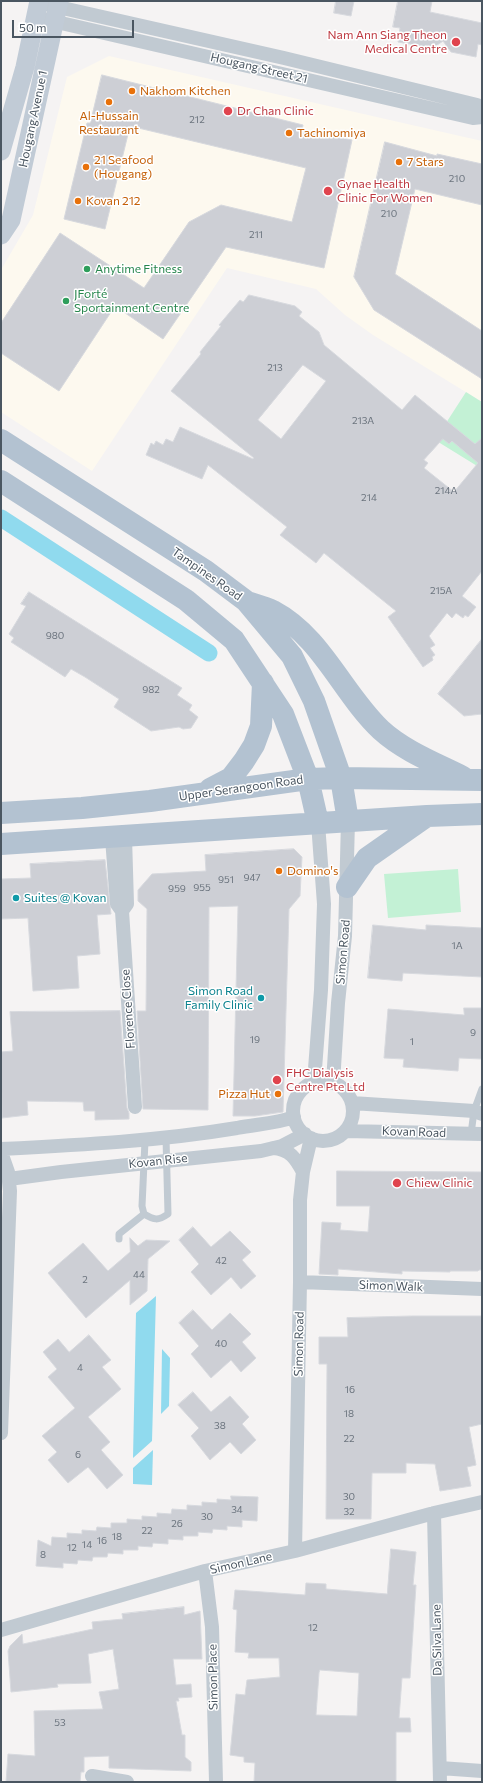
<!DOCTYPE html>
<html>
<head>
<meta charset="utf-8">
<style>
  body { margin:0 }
  #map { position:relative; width:483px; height:1783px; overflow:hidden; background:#f5f3f3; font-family:Commissioner,sans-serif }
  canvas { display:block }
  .frame { position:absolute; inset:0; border:2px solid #4a5661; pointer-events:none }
  .scale { position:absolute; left:12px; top:20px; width:122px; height:18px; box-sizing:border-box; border:2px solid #4a5661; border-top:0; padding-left:5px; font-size:12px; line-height:14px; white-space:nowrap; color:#4a5661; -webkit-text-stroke:3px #fff; paint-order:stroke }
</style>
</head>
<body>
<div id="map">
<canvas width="483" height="1783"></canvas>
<div class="frame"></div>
<div class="scale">50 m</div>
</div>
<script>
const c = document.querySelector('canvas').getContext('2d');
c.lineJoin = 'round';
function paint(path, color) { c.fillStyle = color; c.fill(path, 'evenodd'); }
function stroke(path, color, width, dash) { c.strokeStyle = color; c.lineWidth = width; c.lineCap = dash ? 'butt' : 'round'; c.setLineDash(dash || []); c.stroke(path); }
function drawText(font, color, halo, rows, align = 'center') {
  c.font = font + ' Commissioner,sans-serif'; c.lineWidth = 3; c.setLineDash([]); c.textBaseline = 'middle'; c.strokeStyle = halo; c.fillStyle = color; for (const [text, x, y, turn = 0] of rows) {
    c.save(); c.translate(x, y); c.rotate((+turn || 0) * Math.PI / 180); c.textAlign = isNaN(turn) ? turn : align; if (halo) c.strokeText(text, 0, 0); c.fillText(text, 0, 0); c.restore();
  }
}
paint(new Path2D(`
  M109,56L482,141V402L373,335L345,315L316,289L227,268L92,471L1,412V270L33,215L67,77Z`), '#fdf9ef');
paint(new Path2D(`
  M466,392L482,402V469L435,440Z
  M458,869L461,912L388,918L384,874Z`), '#c3f1d5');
paint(new Path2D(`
  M156,1296L152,1441L133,1458L136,1313Z
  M162,1349L170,1358L169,1406L161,1414Z
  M153,1450L152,1485L133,1484V1468Z`), '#90daee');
stroke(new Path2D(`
  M1,518L209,653`), '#90daee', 17);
const building = new Path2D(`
  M336,1H354L351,16L334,13Z
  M398,1H432L430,12L482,23V45L478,44L476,57L451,52L443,41L433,48L398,42L400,28L393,27Z
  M102,75L303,125L302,130L352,140L324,268L226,247L163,339L115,306L59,391L1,353V323L60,233L144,288L189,222L221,205L292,222L306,168L130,126L105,229L64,219L87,123H90Z
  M385,142L437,156V154L482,164V205L415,189L395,274L482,331V379L374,310L354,277Z
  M249,295L295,306L302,312L299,316L319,332L324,345L402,410L415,395L475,444L482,438V571L462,596L476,607L468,617L465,615L463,618L456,613L452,618L447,613L429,636L435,645L430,648L435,655L432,657L433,660L423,667L388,617L396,611L324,553L316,563L280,535L287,527L208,465L202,479L146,455L151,443L154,445L156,441L163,445L166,439L173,442L180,427L253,459L254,458L171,391L201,354L200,352L221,326L219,325L240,300L243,302ZM303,365L326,381L281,439L258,420ZM443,439L449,444L452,441L478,463L454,492L424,468L428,463L424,460Z
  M29,592L182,688L177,695L192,705L189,710L198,717L191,728L183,729L179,727L151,731L114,707L119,699L85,677L71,669L65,677L11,642L14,638L9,634L26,606L21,604Z
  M482,639V714L464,716L438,694Z
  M294,849L302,857L300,896L289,909L283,1112L255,1116H233L238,906L209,907L208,1110L143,1109L137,1011H146L147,909L138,901V890L152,874L206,871L205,855Z
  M105,860L111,914L97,915L100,954L77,956L79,988L33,991L28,918L1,919V879L31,878L30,864Z
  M373,925L426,930V925L482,928V977L403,973L402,981L368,978Z
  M464,1008H482V1059L459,1058L458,1071L403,1067L404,1059L384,1058L388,1009L464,1015Z
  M120,1011L127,1108L129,1113V1119L95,1120V1111H84L83,1102L27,1101L28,1115L2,1118L1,1052L13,1051L10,1012Z
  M337,1171L482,1172V1270H479L478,1271H450V1272L402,1271V1274L338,1269V1275L319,1274L322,1222L341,1223L340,1230L368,1232L370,1206H337Z
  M193,1227L211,1247L230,1231L251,1252L242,1260L256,1276L241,1289L231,1277L211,1295L191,1272L199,1264L179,1240Z
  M130,1238L138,1246L146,1240L170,1241L148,1259L147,1291L130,1305V1280L86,1318L48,1273L83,1243L108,1271L130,1252Z
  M193,1310L212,1330L230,1313L251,1334L242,1342L256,1358L241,1372L231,1360L211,1378L191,1354L199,1346L179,1323Z
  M412,1316H482V1424L469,1427L476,1465L467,1467L471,1486L440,1491L435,1464L406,1463V1473H372L371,1519H326L327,1364H319V1337H348L347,1318Z
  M89,1335L111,1360L102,1367L121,1389L88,1417L110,1442L101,1450L123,1475L107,1489L88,1467L68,1483L48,1460L57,1452L42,1436L75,1408L48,1377L57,1369L43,1352L58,1339L69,1352Z
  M193,1392L211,1412L230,1396L249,1417L242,1424L256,1440L241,1454L230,1442L210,1460L191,1436L199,1428L178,1405Z
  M231,1496L258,1497L257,1521L242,1520V1527L227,1526V1530L213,1529L212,1533L198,1532V1536H183V1540L168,1539V1544L153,1543L152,1547L138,1546V1550H123V1554L108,1553L107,1557H93L92,1561L78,1560L77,1564L63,1563V1568L36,1566L38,1540L51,1546L52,1537L67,1538V1533L82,1534V1530L96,1531L97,1527L111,1528V1523H127V1519L142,1520V1516L157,1517V1513L171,1514L172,1509L187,1510V1505L202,1506V1502L217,1503V1499L231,1500Z
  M391,1549L416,1552L413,1585H416L410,1678H402L399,1718H410L411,1732H396V1782H254L255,1763L244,1762V1757L230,1755L236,1694L245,1695L247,1680L280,1677L279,1658H248L249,1653L235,1652L237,1610L233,1609L235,1590L305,1595L306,1583L326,1584V1589L387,1594ZM320,1670L359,1673L357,1716L316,1715L319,1673Z
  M184,1607V1615L200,1611L202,1659H173L176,1685L191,1684L192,1697L178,1698L179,1701H176L182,1735H185V1757L191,1762V1771L109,1768V1756L84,1757V1772H81L80,1782H6L8,1754L35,1756L34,1711L103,1709L99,1692L119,1689L113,1649L88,1654L91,1683L57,1684L58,1687L11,1692L8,1651L10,1646L22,1634L23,1644L93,1629L92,1622L123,1619L122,1614Z`);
paint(building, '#cdcfd5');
stroke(building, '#d7d9de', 1);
stroke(new Path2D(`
  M471,1134L474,1111L482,1089
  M145,1141L142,1206L144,1214C154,1220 158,1221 168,1214L166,1138
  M119,1239V1234L144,1214`), '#c1cad2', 7);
stroke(new Path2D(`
  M49,5L284,58L477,105L482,109
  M35,17L473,118L482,117
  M112,838L117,904L122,911L135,1107
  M122,911L127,904L125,837
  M293 1111a30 30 0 1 1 60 0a30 30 0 1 1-60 0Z
  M314,1082L321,990L324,904L318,823
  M333,1083L338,1003L345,936L348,821
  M352,1103L474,1111L482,1114
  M346,1131L482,1134
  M273,1148C290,1149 296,1159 303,1172
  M1,1149C80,1145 159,1141 237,1128C256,1124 275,1124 294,1117
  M1,1152L8,1172L10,1191L1,1433
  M9,1179L61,1172L261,1151L282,1146L305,1134
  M300,1282L482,1289
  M434,1513L440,1782
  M295,1551L300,1282V1200L303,1172L311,1138
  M205,1571L212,1627L216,1782
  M1,1630L205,1571L295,1551L434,1513L482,1502
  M440,1768L482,1771
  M92,1776L127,1782`), '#c1cad2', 14);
stroke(new Path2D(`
  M1,151L25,67L39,1
  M1,235L11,220L59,1`), '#c1cbd6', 19);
stroke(new Path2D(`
  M1,440L206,571L246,601L292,656L314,701L341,778L348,821
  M1,481L186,600L234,640L283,714L308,779L318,823
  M247,602C256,605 265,607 273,611C322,637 342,693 381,730C404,751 435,763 463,777
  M210,789L231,778L244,761L254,745L261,726L263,683
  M1,813L82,808L150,801L308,779L341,778L482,780
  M1,844L427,816L482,814
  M347,887L367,858L427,816`), '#b3c2d1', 22);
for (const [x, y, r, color] of [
  [456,42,5,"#e0444e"],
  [132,91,4,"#e8710a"],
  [109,102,4,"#e8710a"],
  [228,111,5,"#e0444e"],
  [289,133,4,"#e8710a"],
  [399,162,4,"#e8710a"],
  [86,167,4,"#e8710a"],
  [328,191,5,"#e0444e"],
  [78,201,4,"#e8710a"],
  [87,269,4,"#2e9e5b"],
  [66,301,4,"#2e9e5b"],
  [279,871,4,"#e8710a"],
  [16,898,4,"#0f9aa8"],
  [261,998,4,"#0f9aa8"],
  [277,1080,5,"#e0444e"],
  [278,1094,4,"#e8710a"],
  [397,1183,5,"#e0444e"]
]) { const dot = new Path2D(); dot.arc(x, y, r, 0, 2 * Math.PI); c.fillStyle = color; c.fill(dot); stroke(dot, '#fff', 1.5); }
drawText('10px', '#6b747e', null, [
  ["212",197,120],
  ["210",457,179],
  ["210",389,214],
  ["211",256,235],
  ["213",275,368],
  ["213A",363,421],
  ["214A",446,491],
  ["214",369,498],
  ["215A",441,591],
  ["980",55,636],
  ["982",151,690],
  ["947",252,878],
  ["951",226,880],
  ["955",202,888],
  ["959",177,889],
  ["1A",457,946],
  ["9",473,1033],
  ["19",255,1040],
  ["1",412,1042],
  ["42",221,1261],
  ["44",139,1275],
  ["2",85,1280],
  ["40",221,1344],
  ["4",80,1368],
  ["16",350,1390],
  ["18",349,1414],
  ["38",220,1426],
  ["22",349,1439],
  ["6",78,1455],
  ["30",349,1497],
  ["34",237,1510],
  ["32",349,1512],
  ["30",207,1517],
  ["26",177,1524],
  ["22",147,1531],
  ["18",117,1537],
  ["16",102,1541],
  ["14",87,1545],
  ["12",72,1548],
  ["8",43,1555],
  ["12",313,1628],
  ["53",60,1723]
]);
drawText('12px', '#be3a42', '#fff', [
  ["Nam Ann Siang Theon",447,35,"right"],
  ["Medical Centre",447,49,"right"],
  ["Dr Chan Clinic",237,111],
  ["Gynae Health",337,184],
  ["Clinic For Women",337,198],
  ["FHC Dialysis",286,1073],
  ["Centre Pte Ltd",286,1087],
  ["Chiew Clinic",406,1183]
], 'left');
drawText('12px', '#4a5661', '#fff', [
  ["Hougang Street 21",259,68,13],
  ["Hougang Avenue 1",33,119,-78],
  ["Tampines Road",207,574,35],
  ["Upper Serangoon Road",241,788,-8],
  ["Simon Road",343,952,-85],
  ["Florence Close",128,1009,-94],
  ["Kovan Road",414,1132,2],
  ["Kovan Rise",158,1161,-6],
  ["Simon Walk",391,1286,2],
  ["Simon Road",299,1344,-89],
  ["Simon Lane",241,1563,-13],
  ["Da Silva Lane",437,1640,-91],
  ["Simon Place",213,1677,-91]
]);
drawText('12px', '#c56008', '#fff', [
  ["Nakhom Kitchen",140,91],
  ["Al-Hussain",109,116,"center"],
  ["Restaurant",109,130,"center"],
  ["Tachinomiya",297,133],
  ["21 Seafood",94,160],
  ["(Hougang)",94,174],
  ["7 Stars",407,162],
  ["Kovan 212",86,201],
  ["Domino's",287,871],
  ["Pizza Hut",270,1094,"right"]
], 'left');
drawText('12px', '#27864d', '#fff', [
  ["Anytime Fitness",95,269],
  ["JForté",74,294],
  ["Sportainment Centre",74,308]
], 'left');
drawText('12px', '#0d838f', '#fff', [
  ["Suites @ Kovan",24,898],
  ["Simon Road",253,991,"right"],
  ["Family Clinic",253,1005,"right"]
], 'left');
</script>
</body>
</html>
